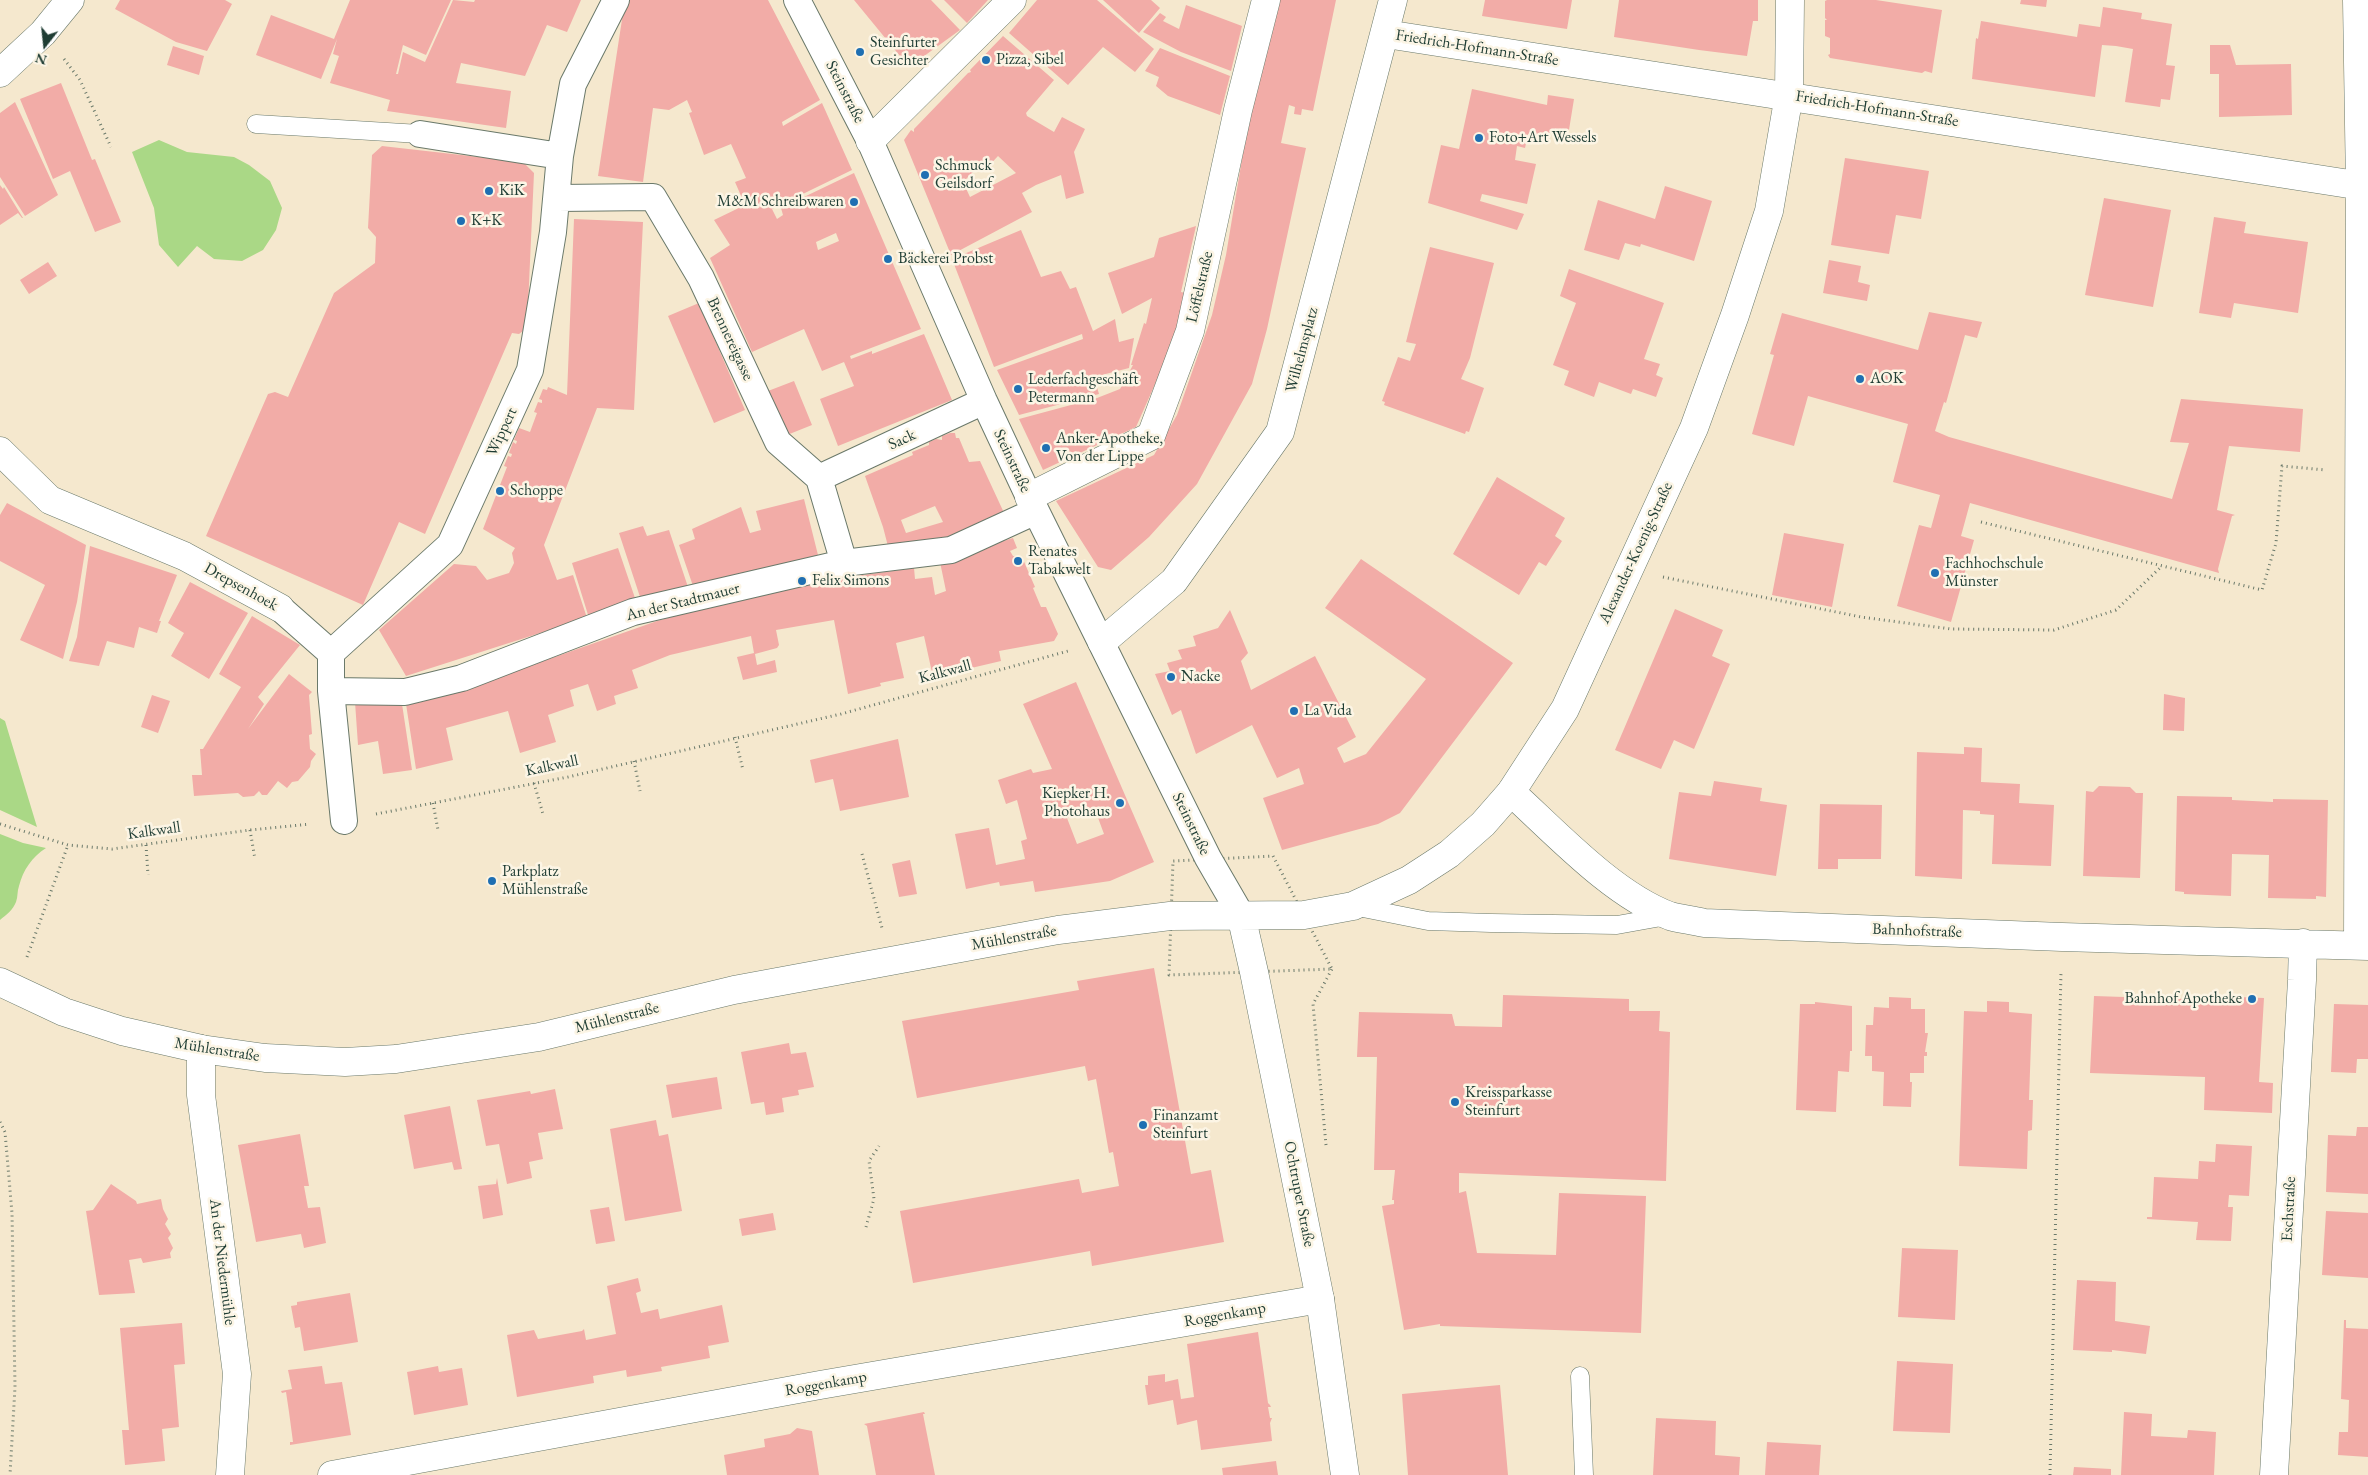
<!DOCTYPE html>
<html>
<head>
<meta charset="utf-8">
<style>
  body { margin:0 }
  #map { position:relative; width:2368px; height:1475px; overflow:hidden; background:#f5e8ce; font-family:"EB Garamond",serif }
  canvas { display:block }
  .north { position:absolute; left:20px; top:20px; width:50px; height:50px; -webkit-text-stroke:4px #fcf5e5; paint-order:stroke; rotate:196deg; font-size:14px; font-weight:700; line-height:20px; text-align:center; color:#1f3d34 }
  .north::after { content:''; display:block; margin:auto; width:18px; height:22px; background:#1f3d34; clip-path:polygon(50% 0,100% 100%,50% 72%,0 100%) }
</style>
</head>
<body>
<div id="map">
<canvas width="2368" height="1475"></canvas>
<div class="north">N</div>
</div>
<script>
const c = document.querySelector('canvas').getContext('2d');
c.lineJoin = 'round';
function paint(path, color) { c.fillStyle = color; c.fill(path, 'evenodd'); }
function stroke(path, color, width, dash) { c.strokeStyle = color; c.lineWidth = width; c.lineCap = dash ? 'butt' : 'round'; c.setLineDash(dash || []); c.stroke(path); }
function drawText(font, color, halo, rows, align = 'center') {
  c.font = font + ' "EB Garamond",serif'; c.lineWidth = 5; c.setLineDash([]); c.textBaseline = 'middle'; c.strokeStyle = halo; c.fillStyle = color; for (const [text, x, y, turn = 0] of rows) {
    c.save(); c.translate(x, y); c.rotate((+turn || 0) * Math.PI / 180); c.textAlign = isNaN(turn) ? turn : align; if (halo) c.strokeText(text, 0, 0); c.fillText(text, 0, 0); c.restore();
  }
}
paint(new Path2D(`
  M159,140L187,152L234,157L249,165L270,181L282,208L276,230L263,250L242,261L214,259L197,246L178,267L159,245L154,208L132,152Z
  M0,718L5,721L37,827L0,810Z
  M0,834L23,843L46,848C32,857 23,870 19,886C17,891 18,897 16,902C13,910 6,915 0,920Z`), '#aad886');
paint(new Path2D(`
  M120,0H225L232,4L207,51L176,42L115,9Z
  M350,0H451L426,55L403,45L396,74H398L403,52L425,62L453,0L474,2L475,0H581L567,32L547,25L525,76L461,63L456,83L511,91L506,128L387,111L390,100L330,83L339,56L333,54L337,39L321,79L256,55L271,15L334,39Z
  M625,0H768L820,100L782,122L783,126L822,103L852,170L772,209L777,219L783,215L781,208L854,173L921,329L850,356L851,359L872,351V354L924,334L952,400L838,446L820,399L854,386L844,362L822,371L804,329L752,352L710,258L730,245L714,220L745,205L735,182L746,178L731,144L704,155L689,113L692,112L687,100L669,110L653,108L643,182L598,176ZM836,233L839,241L818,250L816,242Z
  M854,0H931L960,30L909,67Z
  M944,0H988L967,23Z
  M1037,0H1097L1154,49L1135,72L1103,47L1068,85L1009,33Z
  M1103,0H1151L1160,8L1139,33Z
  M1280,0H1336L1313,111L1302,109L1301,115L1294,114L1295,107L1289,105L1281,143L1306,148L1267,329L1252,384L1197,484L1149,537L1111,570L1098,567L1056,501L1154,455L1177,415L1212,315L1226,255L1246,135L1259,74Z
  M1485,0H1572L1567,29L1482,16Z
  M1619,0H1758V21H1753L1747,56L1699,50L1614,37Z
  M1827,0H1876L1942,10L1932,73L1925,71L1922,73L1830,58L1828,55L1830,54V38L1825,36V20H1827L1825,18V1Z
  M2021,0H2047L2046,7L2020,4Z
  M1186,5L1242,26L1231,71L1181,52L1143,32L1160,13L1166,17L1163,21L1179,29Z
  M2103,7L2142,13L2141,19L2172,24L2166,65L2175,66L2170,100L2161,99L2160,107L2125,102L2133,49L2116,46L2102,45L2095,97L1972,79L1976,38L1978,39L1981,21L2077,37L2079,24L2100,27Z
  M1003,36L1054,80L1026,113L1027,116L1054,132L1062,117L1085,129L1074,152L1084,193L1066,199L1061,175L1036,185L1022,193L1032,212L951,255L904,140L911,130L914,132V129L968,73L971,72L970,70ZM998,156L1016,173L970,197L963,182L978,167L984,171Z
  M2210,45H2230L2236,65L2291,64L2292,115L2219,117V74H2210Z
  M173,46L204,56L199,75L167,65Z
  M1160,48L1230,76L1220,115L1168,96L1156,86L1159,77L1145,71Z
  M61,83L92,160L95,159L121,222L95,232L70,171L53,179L20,99Z
  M1472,89L1547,105L1548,95L1574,99L1568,136L1544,132L1543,137L1528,134L1525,148L1517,146L1515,160L1536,164L1527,204L1482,194L1480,201L1524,214L1517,230L1428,203L1441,145L1459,149Z
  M15,102L58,195L25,216L0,177V113Z
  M382,146L523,162L534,173L527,328L519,334L512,333L425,534L399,522L363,605L206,536L268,394L275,392L288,397L334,293L375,263L376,237L368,228L372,155Z
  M1845,158L1929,171L1921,219L1896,215L1889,254L1831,245Z
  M0,185L3,189L4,187L23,218H22L18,213L0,225Z
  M1665,186L1712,201L1694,261L1641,244L1640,247L1625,243L1619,260L1584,250L1598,200L1655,219Z
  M2104,198L2171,210L2153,307L2085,295Z
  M2214,217L2246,222L2244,233L2308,242L2298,313L2234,303L2231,318L2199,313Z
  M574,219L643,222L634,410L597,408L544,545L557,580L573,575L587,618L406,676L379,630L454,564L476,566L487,580L509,573L514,563L512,553L515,548L483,529L507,467L504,466L508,456L511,457L512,454L509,453L513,442L516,444L517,441L514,440L519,428L530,432L537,413L534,412L538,402L542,403V400L539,399L543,389L547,390L548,387L567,395Z
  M1196,226L1181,292L1189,294L1165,374L1160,373L1136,427L1043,470L1019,419L1097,398L1120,389L1133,365H1131L1144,323L1146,324L1152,298L1122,314L1108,273L1154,257L1159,238Z
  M1021,230L1041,277L1061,271L1070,289L1076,287L1093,331L1115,319L1119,342L1134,338L1129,368L1094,377L1099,394L1019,415L997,370L1083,339L1082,334L994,367L952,259Z
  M1430,247L1494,263L1470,358L1461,379L1484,388L1469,432L1466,431L1465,434L1384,405L1385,402L1382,401L1398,357L1410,361L1416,344L1406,342Z
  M1829,260L1861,266L1858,282L1870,285L1867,301L1823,293Z
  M48,262L57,276L29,294L20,280Z
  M1569,269L1664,303L1644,359L1660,364L1656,375L1663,378L1656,397L1633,389L1631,394L1599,382L1594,397L1564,385L1569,371L1553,365L1576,303L1560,296Z
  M699,303L745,410L714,423L668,316Z
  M1929,312L1982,322L1977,338L1965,335L1946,403L1944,402L1935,431L1949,437L2172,499L2189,443L2170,442L2181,399L2303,409L2300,452L2229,446L2217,510L2235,515L2232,516L2218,569L2219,573L1970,503L1961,536L1974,540L1951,622L1897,606L1919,525L1931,528L1940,495L1893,482L1908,424L1808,396L1794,446L1752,434L1774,355L1770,354L1782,313L1918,350Z
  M794,381L812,425L787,435L768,391Z
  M950,433H955L956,438H959L969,462L980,461L1005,515L951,540L890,554L883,527L865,476L913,455L912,452L929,445V442L936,439L942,440V436ZM935,506L943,522L906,533L901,520Z
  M1497,477L1565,518L1555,536L1562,541L1546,566L1539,562L1519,595L1453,554Z
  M804,499L818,555L693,586L679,545L695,539L692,529L741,507L750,533L761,530L756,511Z
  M7,503L86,545L77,602L63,659L20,640L45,585L0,561V515Z
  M643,526L647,536L669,530L688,587L641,600L619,533Z
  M1784,533L1844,544L1832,607L1772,595Z
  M1013,538L1017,548L1010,551L1013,556L1022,557L1035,587L1033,588L1041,607H1046L1058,634L1054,641L999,651L1001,661L933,677L924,636L896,643L904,678L880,683L881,686L848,694L834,620L776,630L779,645L777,648L755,654L757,665L775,660L777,672L743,680L737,657L754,653L751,636L670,655L632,670L638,688L614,696L616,704L597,711L588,684L570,690L574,706L548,715L556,742L520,753L508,711L446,728L453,760L416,769L406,704L421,702L495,678L657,621L743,597L827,580L914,568L915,579L932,577L935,595L946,591L940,562L997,541V543Z
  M90,546L177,575L159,621H161L157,633L139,627L134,648L107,641L99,666L69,661L77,637Z
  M618,548L636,601L589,618L572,563Z
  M1361,559L1513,663L1400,813L1378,824L1282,850L1263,798L1304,784L1299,768L1277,778L1252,725L1196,754L1181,710L1172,715L1155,674L1170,671L1167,663L1182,659L1178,650L1196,646L1193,636L1218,628L1230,610L1248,653L1241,661L1251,690L1315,656L1356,737L1337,748L1344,763L1366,754L1426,679L1325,608Z
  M190,582L248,613L209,679L171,656L184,633L168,623Z
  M1675,609L1723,630L1712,656L1730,664L1694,749L1674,740L1661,769L1615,750Z
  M252,616L300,645L258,697L264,704L248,729L289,674L312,692L309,695L312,734L309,735L310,749L316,754L311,761L310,767L298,781L292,782L287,788L278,781L267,795H262L259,791L254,796L243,797L238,793L194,796L192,775H202L200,749H203L241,687L219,674Z
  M1076,682L1154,862L1110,881L1035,892L1033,881L1000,886L999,882L966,889L955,834L989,828L996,865L1025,859L1021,841L1027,839L1017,800L1006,804L998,780L1031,769L1033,773L1052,769L1023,704ZM1061,789L1063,795L1046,801L1042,793ZM1094,807L1104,834L1077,844L1067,818Z
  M2164,694L2185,698L2184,731L2163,730Z
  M152,695L170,701L158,733L141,727Z
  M355,702L402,704L412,770L383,774L378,741L358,745Z
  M898,739L909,797L840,811L833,779L815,783L810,760Z
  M1964,747L1982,748L1981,782L2020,784L2019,803L2054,805L2051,866L1992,864L1994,815L1980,814V811L1963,810L1962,879L1915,876L1917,752L1964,754Z
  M1714,781L1762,788L1760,801L1787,805L1776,876L1669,859L1679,792L1711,796Z
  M2099,786L2130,787L2136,793H2143L2140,878L2083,876L2086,791L2093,792Z
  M2177,796L2232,797V800L2273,802V799L2328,800L2326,897L2316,896V899L2268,898L2269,855L2232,854L2231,896L2184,894V892L2175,891Z
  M1820,804L1882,805L1881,859H1838V869H1818Z
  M910,860L917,894L899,897L892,864Z
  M1154,968L1191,1174L1211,1170L1224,1242L1092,1266L1090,1251L913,1283L900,1211L1079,1179L1082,1193L1119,1186L1113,1152L1109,1153L1096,1079L1088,1081L1085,1066L917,1098L902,1021L1079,990L1077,981Z
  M1503,995L1629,999V1011H1660L1659,1031L1670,1032L1666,1181L1459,1173V1193L1466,1191L1477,1253L1556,1255L1559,1193L1646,1196L1641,1333L1440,1326V1324L1404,1330L1382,1206L1394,1204V1200H1392L1395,1170H1374L1377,1057H1357L1359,1012L1452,1014L1455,1026L1502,1027Z
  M2094,996L2214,1000V996L2264,998L2259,1082L2273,1083L2272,1113L2204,1110L2205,1077L2090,1073Z
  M1889,997L1911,998V1009H1925V1033H1928L1925,1052H1927V1056H1924V1073H1910V1082H1912L1911,1107L1883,1106L1884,1072L1872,1071V1056H1865L1866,1025H1873L1874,1007L1889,1008Z
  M1987,1001L2009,1002V1012L2032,1014L2029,1100H2033L2032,1130L2028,1131L2027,1169L1959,1166L1964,1011L1987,1012Z
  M1815,1002L1852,1006V1051H1850L1849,1072L1838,1071L1836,1112L1796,1110L1800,1004H1815Z
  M2334,1004L2368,1005V1059H2357L2356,1073L2331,1072Z
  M789,1043L791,1054L806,1052L814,1087L798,1090L799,1095L782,1098L784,1112L766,1115L764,1102L751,1104L741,1052Z
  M717,1077L722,1109L672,1118L666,1085Z
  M555,1089L563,1129L538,1133L543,1159L529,1162L532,1178L507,1184L499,1144L486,1146L477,1100L530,1091L531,1094Z
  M450,1106L462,1169L454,1170L452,1162L414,1169L404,1115Z
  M656,1120L659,1136L668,1134L682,1211L625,1221L610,1129Z
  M2357,1127H2368V1194L2326,1192L2328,1135L2356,1136Z
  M300,1134L309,1186H304L308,1208L320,1207L326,1243L304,1248L301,1234L256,1242L238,1145Z
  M2216,1144L2252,1146L2249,1196L2229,1195L2228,1207H2233L2231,1241L2196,1240L2198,1222L2147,1219V1217H2152L2154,1177L2198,1179L2199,1161L2215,1162Z
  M497,1178L503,1215L483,1219L478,1186L496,1184Z
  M111,1184L136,1201L137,1204L161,1199L163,1209L168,1219L165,1224L171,1234L168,1238L173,1248L170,1253L171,1258L143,1263L141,1258L129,1260L135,1293L99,1295L86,1211L93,1210Z
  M609,1207L615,1241L596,1244L590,1210Z
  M2326,1211L2368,1213V1278L2322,1275Z
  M773,1213L776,1230L742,1236L739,1219Z
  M1902,1248L1958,1250L1955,1320L1898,1317Z
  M638,1278L641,1291L636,1293L641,1313L658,1309L660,1319L722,1305L729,1342L708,1346L710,1358L661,1367L662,1371L627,1377L626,1370L593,1376L594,1383L517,1397L507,1335L534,1330L538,1339L582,1331L584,1329L586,1340L616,1334L607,1286Z
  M2077,1280L2116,1282L2115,1321L2150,1326L2146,1354L2112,1350V1352L2073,1350Z
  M350,1293L358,1342L304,1351L300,1327L295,1328L291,1306L297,1305V1302Z
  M2344,1320H2346V1328L2368,1329V1457L2338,1455L2339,1432H2348L2349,1400L2341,1399Z
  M182,1323L185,1364L174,1365L179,1427L162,1429L165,1461L125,1465L122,1430H129L120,1328Z
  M1258,1332L1268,1403L1270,1405L1271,1407H1268L1270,1418H1272L1270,1423L1272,1441L1201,1450L1197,1420L1177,1425L1173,1400L1148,1405L1145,1385H1148V1376L1165,1374V1382L1178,1379L1181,1399L1194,1397L1187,1344Z
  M1897,1361L1953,1364L1950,1433L1893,1431Z
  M322,1366L325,1384L342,1382L351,1435L290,1445V1442H293L289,1412L286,1392L282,1393L281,1391L292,1389L288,1370Z
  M438,1366L439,1372L462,1368L468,1405L414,1415L407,1372Z
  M1500,1385L1508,1475H1408L1402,1394Z
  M924,1412L925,1414H923L935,1475H876L867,1426L864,1424Z
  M2124,1412L2152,1414L2151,1436L2187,1438L2188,1430L2216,1432L2214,1475H2121Z
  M1656,1418L1716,1421L1715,1455L1740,1457L1739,1475H1653Z
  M797,1428L812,1431L819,1475H727L724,1455L765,1447L764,1439L790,1434Z
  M1767,1442L1821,1445L1819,1475H1765Z
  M1276,1461L1278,1475H1223L1222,1468Z
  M2074,1467L2111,1469V1475H2073Z`), '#f2aca7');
const service = new Path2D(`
  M256,124L420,134
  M1353,906L1428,921L1491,923L1617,925L1667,916
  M1580,1376L1584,1475`);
const pedestrian = new Path2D(`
  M797,0L870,141L984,401L1029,497L1208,858L1241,915
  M420,134L560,156
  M558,198L653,197L701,278L778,442L819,478L844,563
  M819,478L984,401
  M280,608L331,653V691L344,821
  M331,653L450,545L530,370L553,232L560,156L573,84L616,0
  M331,691L405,692L462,678L633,612L844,563L951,550L1036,511`);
const minor = new Path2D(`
  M2357,0L2360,186L2358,945
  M1386,34L2368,187
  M0,73L43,33L70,0
  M870,141L1012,0
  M0,451L50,500L184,556L280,608
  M1029,497L1151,436L1190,331L1238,110L1266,0
  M1102,642L1174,581L1280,432L1393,0
  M1511,792C1555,832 1613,895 1670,916C1680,919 1693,920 1704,923L2062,937L2368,946
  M201,1049V1095L237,1374L230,1475
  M332,1475L820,1385L1320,1299
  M2274,1475L2302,980L2303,943`);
const secondary = new Path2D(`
  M1241,915L1254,972L1320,1299L1345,1475
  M0,982L64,1012L122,1031L201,1049L265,1058L345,1062L396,1059L539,1037L734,990L1058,930L1170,916L1304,915L1353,906L1409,880L1449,854L1483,824L1511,792L1565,709L1694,428L1735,315L1769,211L1789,95L1790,0`);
stroke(service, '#6a796a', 19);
stroke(pedestrian, '#6a796a', 28);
stroke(minor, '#6a796a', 29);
stroke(secondary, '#6a796a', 29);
stroke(new Path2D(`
  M64,59L80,80L111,147
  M1981,522L2262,590L2276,543L2282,466L2326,470
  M1663,577L1861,617L1951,629L2054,630L2116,610L2162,566
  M735,737L743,770
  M634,761L640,791
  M534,783L543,814
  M433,803L438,830
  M376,814L568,777L841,714L1068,651
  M0,824L68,845L112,849L250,830L310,824
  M250,830L255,859
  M146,845L148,875
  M862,854L882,928
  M1273,856L1332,969L1169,975L1173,861Z
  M27,957L68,845
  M0,1122L5,1132L12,1213L15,1387L10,1475
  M1326,1145L1313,1004L1332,969
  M866,1227L874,1199L869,1161L879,1146
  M2050,1475L2061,971`), '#6a796a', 3, [1, 4]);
stroke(service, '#fff', 18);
stroke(pedestrian, '#fff', 26);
stroke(minor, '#fff', 28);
stroke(secondary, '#fff', 28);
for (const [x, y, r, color] of [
  [860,52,5,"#1f6fb2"],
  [986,60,5,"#1f6fb2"],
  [1479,138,5,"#1f6fb2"],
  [925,175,5,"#1f6fb2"],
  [489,191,5,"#1f6fb2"],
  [854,202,5,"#1f6fb2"],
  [461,221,5,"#1f6fb2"],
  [888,259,5,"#1f6fb2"],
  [1860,379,5,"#1f6fb2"],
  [1018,389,5,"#1f6fb2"],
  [1046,448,5,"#1f6fb2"],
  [500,491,5,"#1f6fb2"],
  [1018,561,5,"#1f6fb2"],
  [1935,573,5,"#1f6fb2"],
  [802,581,5,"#1f6fb2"],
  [1171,677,5,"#1f6fb2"],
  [1294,711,5,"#1f6fb2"],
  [1120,803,5,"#1f6fb2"],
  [492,881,5,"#1f6fb2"],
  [2252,999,5,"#1f6fb2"],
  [1455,1102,5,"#1f6fb2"],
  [1143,1125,5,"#1f6fb2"]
]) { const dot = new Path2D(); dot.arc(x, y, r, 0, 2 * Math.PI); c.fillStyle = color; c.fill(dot); stroke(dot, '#fcf5e5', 2); }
drawText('16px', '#1f3d34', '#fcf5e5', [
  ["Steinfurter",870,43],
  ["Gesichter",870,61],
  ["Pizza, Sibel",996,60],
  ["Foto+Art Wessels",1489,138],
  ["Schmuck",935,166],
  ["Geilsdorf",935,184],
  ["KiK",499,191],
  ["M&M Schreibwaren",844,202,"right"],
  ["K+K",471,221],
  ["Bäckerei Probst",898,259],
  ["AOK",1870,379],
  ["Lederfachgeschäft",1028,380],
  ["Petermann",1028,398],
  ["Anker-Apotheke,",1056,439],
  ["Von der Lippe",1056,457],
  ["Schoppe",510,491],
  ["Renates",1028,552],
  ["Tabakwelt",1028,570],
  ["Fachhochschule",1945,564],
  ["Münster",1945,582],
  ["Felix Simons",812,581],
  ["Nacke",1181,677],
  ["La Vida",1304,711],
  ["Kiepker H.",1110,794,"right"],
  ["Photohaus",1110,812,"right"],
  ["Parkplatz",502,872],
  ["Mühlenstraße",502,890],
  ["Bahnhof Apotheke",2242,999,"right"],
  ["Kreissparkasse",1465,1093],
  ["Steinfurt",1465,1111],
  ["Finanzamt",1153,1116],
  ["Steinfurt",1153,1134]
], 'left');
drawText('16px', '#1f3d34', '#fcf5e5', [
  ["Friedrich-Hofmann-Straße",1477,48,9],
  ["Steinstraße",845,92,63],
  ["Friedrich-Hofmann-Straße",1877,109,9],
  ["Löffelstraße",1200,287,-77],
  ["Brennereigasse",730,339,65],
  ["Wilhelmsplatz",1302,350,-75],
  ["Wippert",502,432,-65],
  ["Sack",902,440,-25],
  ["Steinstraße",1012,461,65],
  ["Alexander-Koenig-Straße",1636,553,-65],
  ["Drepsenhoek",241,587,29],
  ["An der Stadtmauer",683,602,-14],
  ["Kalkwall",945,672,-15],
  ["Kalkwall",552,766,-12],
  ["Steinstraße",1191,824,64],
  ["Kalkwall",154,831,-8],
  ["Bahnhofstraße",1917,931,2],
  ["Mühlenstraße",1014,938,-10],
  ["Mühlenstraße",617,1018,-14],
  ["Mühlenstraße",217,1050,9],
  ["Ochtruper Straße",1299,1194,79],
  ["Eschstraße",2289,1209,-87],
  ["An der Niedermühle",222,1262,83],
  ["Roggenkamp",1225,1315,-10],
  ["Roggenkamp",826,1384,-10]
]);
</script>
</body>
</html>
